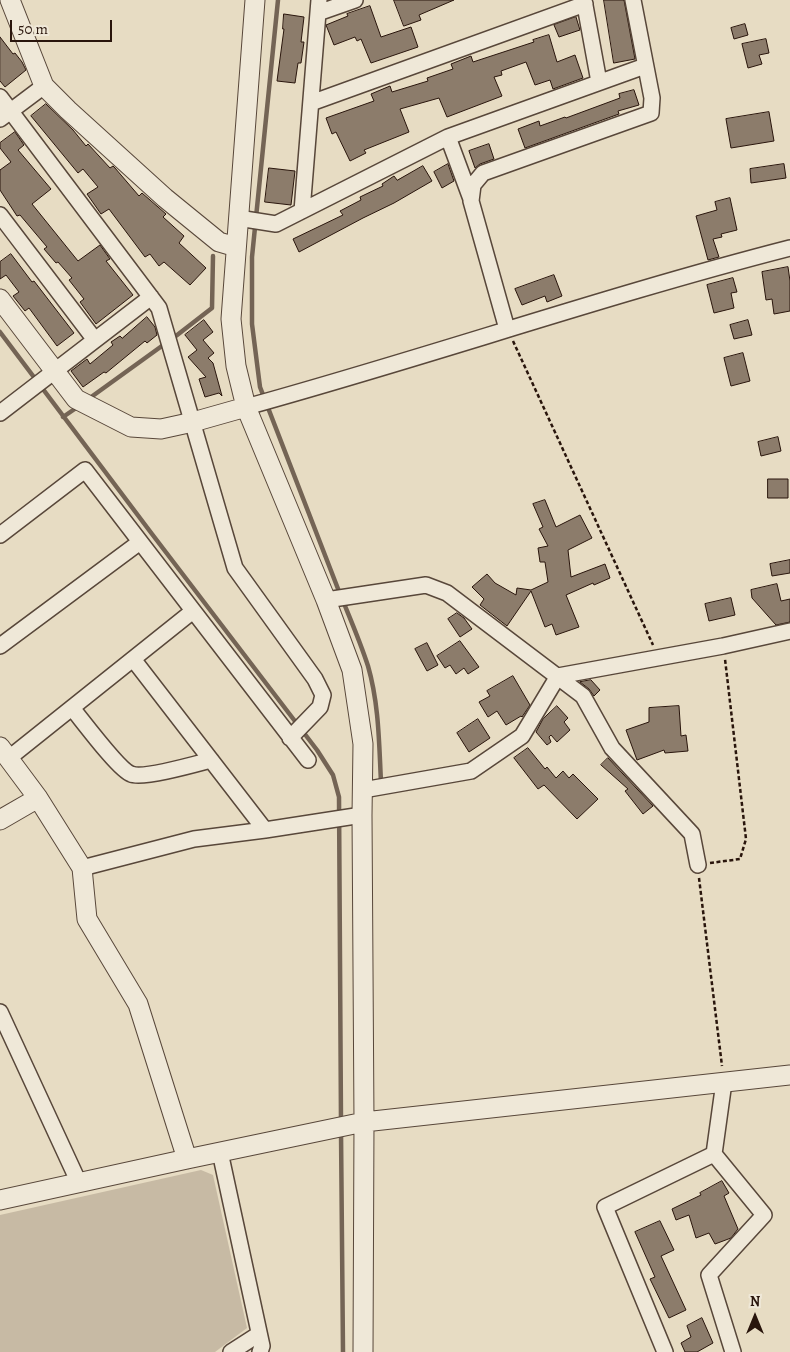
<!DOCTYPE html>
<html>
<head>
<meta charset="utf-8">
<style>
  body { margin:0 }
  #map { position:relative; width:790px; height:1352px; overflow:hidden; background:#e7dcc3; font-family:Alegreya,serif }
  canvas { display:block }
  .north { position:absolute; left:730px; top:1292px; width:50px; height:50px; -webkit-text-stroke:4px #efe8d8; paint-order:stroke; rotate:0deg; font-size:14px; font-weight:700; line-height:20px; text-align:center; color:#29150c }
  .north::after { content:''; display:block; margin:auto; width:18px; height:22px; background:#29150c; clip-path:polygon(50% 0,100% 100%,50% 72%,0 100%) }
  .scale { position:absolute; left:10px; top:20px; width:102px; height:22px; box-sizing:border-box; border:2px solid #29150c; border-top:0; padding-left:6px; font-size:15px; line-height:18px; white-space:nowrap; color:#29150c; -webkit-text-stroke:4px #efe8d8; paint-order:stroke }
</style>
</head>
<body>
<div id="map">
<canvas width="790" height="1352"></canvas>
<div class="north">N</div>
<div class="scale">50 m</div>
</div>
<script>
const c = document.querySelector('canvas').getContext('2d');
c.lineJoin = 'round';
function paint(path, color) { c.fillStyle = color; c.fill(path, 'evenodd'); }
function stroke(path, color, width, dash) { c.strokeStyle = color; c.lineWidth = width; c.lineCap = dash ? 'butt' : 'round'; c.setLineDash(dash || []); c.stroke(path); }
paint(new Path2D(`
  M201,1170L213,1175L247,1328L215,1352H0V1215Z`), '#c7baa4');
stroke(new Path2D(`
  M278,0L252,257V324L260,387L340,594
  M0,332L152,534L317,750L333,775L339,797L341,1123
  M172,339L212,308L213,256
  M87,400L166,343
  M63,417L79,406
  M343,601C352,623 361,644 368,666C379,704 379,743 381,782
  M341,1131L343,1352`), '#746455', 4.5);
const building = new Path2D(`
  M394,0H454L419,15L421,20L404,26Z
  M604,0H624L635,59L614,63Z
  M370,6L381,37L411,27L418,47L371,63L361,39L357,41L355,37L334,45L326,25L348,16L347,14Z
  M284,14L304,17L301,42H304L301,63H298L295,83L277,81L284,29H283Z
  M576,17L580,30L559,37L554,25Z
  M745,24L748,35L734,39L731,28Z
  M549,35L557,62L575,55L583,78L553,89L550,80L535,85L526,62L501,71L502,75L494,77L502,96L447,117L439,98L400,109L409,132L364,150L366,153L350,161L336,132L332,134L326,118L374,101L371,94L390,86L392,92L428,81L427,78L453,69L451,64L471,56L473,62L534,42L533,40Z
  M0,37L13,54L15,53L22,62L26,70L5,87L0,81Z
  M766,39L769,53L759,55L762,64L748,68L742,44Z
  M634,90L639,105L618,111L619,114L525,148L518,129L539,121L540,126L565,117L566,118L620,98L619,94Z
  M46,104L73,130L86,146L88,144L110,168L113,166L115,168L139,196L142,193L166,214L163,217L184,236L179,243L206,268L190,285L164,262L159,266L150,254L145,257L109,209L101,214L87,194L98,187L83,169L78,173L31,116Z
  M769,112L774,141L731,148L726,119Z
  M15,132L24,145L18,150L51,189L32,204L78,261L100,245L110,259L106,261L133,295L96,324L80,302L84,299L69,280L72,278L58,262L56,263L44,249L47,247L20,215L17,216L0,190V170L11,162L0,148V143Z
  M489,144L494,159L480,164L475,168L469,151Z
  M448,164L454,181L442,188L434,172Z
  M784,164L786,178L751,183L750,169Z
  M423,166L432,181L394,203L363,218L299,252L293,239L343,215L340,211L361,200L360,197L383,186L382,184L394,176L397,180Z
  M269,168L295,171L291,205L265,202Z
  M730,198L737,230L721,234L722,237L713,239L719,257L708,260L696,216L717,210L715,202Z
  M11,254L32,282L34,281L74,333L57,346L29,308L25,311L13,296L19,292L6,275L0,279V262Z
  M788,267L790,281V311L774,314L772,299L766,300L762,272Z
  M554,275L562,296L547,302L545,296L522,305L515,289Z
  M733,278L737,292L731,293L734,308L714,313L707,285Z
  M147,317L155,327L157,335L147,343L145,341L106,373L104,372L83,387L71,371L87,359L90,364L113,345L111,342L120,336L122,338Z
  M204,320L213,332L203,340L214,353L208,358L213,363L222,396L219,393L205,397L199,379L206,377L188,357L197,350L185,335Z
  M748,320L752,335L734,339L730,325Z
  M743,353L750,381L731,386L724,358Z
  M778,437L781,451L761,456L758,442Z
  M768,479H788V498H768Z
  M545,500L556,527L580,515L592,538L568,550L571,577L605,564L610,578L594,585L593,583L566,595L579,627L556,635L552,624L545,627L531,591L507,626L480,605L484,599L472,587L487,574L495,583L516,595L517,588L531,590L548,582L545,562H540L538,548L548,546L539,529L543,527L533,504Z
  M790,560V573L772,576L770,564Z
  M777,584L781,601L790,599V622L776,625L752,598L751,590Z
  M731,598L735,615L709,621L705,604Z
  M457,613L464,618L472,629L460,637L448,619Z
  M460,641L479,667L468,674L464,668L456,674L450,665L445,668L437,656Z
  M427,643L438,665L427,671L415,649Z
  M513,676L530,705L522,717L521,716L506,725L497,711L488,717L479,702L490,696L487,691Z
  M591,680L600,690L594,696L589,689L580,682Z
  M557,706L568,718L564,722L570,730L557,742L551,735L549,737L551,742L547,745L536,732L543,719Z
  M679,706L681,736L686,735L688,751L665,753L664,750L637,760L626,730L649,722V708Z
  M478,719L490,738L469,752L457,733Z
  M528,748L545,769L547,767L556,778L563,771L569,778L573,774L598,799L577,819L544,785L538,789L514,758Z
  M608,758L653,806L643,814L625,791L628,789L601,765Z
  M722,1181L729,1193L724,1196L738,1229L731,1238L715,1244L709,1233L696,1238L689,1215L676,1220L672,1209L701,1195L700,1193Z
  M660,1221L674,1250L661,1256L686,1310L669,1318L650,1279L655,1277L635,1232Z
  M702,1318L713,1343L697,1352H685L681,1343L691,1337L687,1326Z`);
paint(building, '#8c7c6b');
stroke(building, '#29150c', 1);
const minor = new Path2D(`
  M584,0L599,82
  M318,13L355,0
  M0,97L159,308L235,568L315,679L323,695L320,707L290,738
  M311,103L585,4
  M0,119L44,86
  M448,137L471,199
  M302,211L319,0
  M0,215L95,340
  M238,218L276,224L448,137L645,66
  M507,329L471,201L473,185L483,173L651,113L652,98L633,0
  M246,407C428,357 607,295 790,248
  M0,413L151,297
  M0,535L85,470L308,760
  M326,600L426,585L447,593L583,696L612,748L692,834L698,865
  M0,646L140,542
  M133,659L265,830
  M72,708C82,720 119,770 131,774C143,779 196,764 211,760
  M9,758L193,611
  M363,790L471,771L522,736L558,676L723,646L790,631
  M82,868L194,839L265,830L362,815
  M0,1012L79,1183
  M220,1152L262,1346L260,1352
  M714,1154L764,1215L709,1275L733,1352
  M231,1352L259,1334
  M665,1352L605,1207L714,1154L724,1082`);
const tertiary = new Path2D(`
  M10,0L44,86L68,110L165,198L219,242L236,247
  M255,0L231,319L236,366L246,407L326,600L352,670L363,744L362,815L364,1122L363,1352
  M0,299L76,399L131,427L161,429L193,422L246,407
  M0,747L38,798L82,868L87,919L138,1004L187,1159
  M0,820L38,798
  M0,1200L187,1159L364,1122L790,1075`);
stroke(minor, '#58473a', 18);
stroke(tertiary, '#58473a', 21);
stroke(new Path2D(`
  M513,341L653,645
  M710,863L740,859L746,839L725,659
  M699,878L722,1066`), '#29150c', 2.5, [4, 2.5]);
stroke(minor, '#efe8d8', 15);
stroke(tertiary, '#efe8d8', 19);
</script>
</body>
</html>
